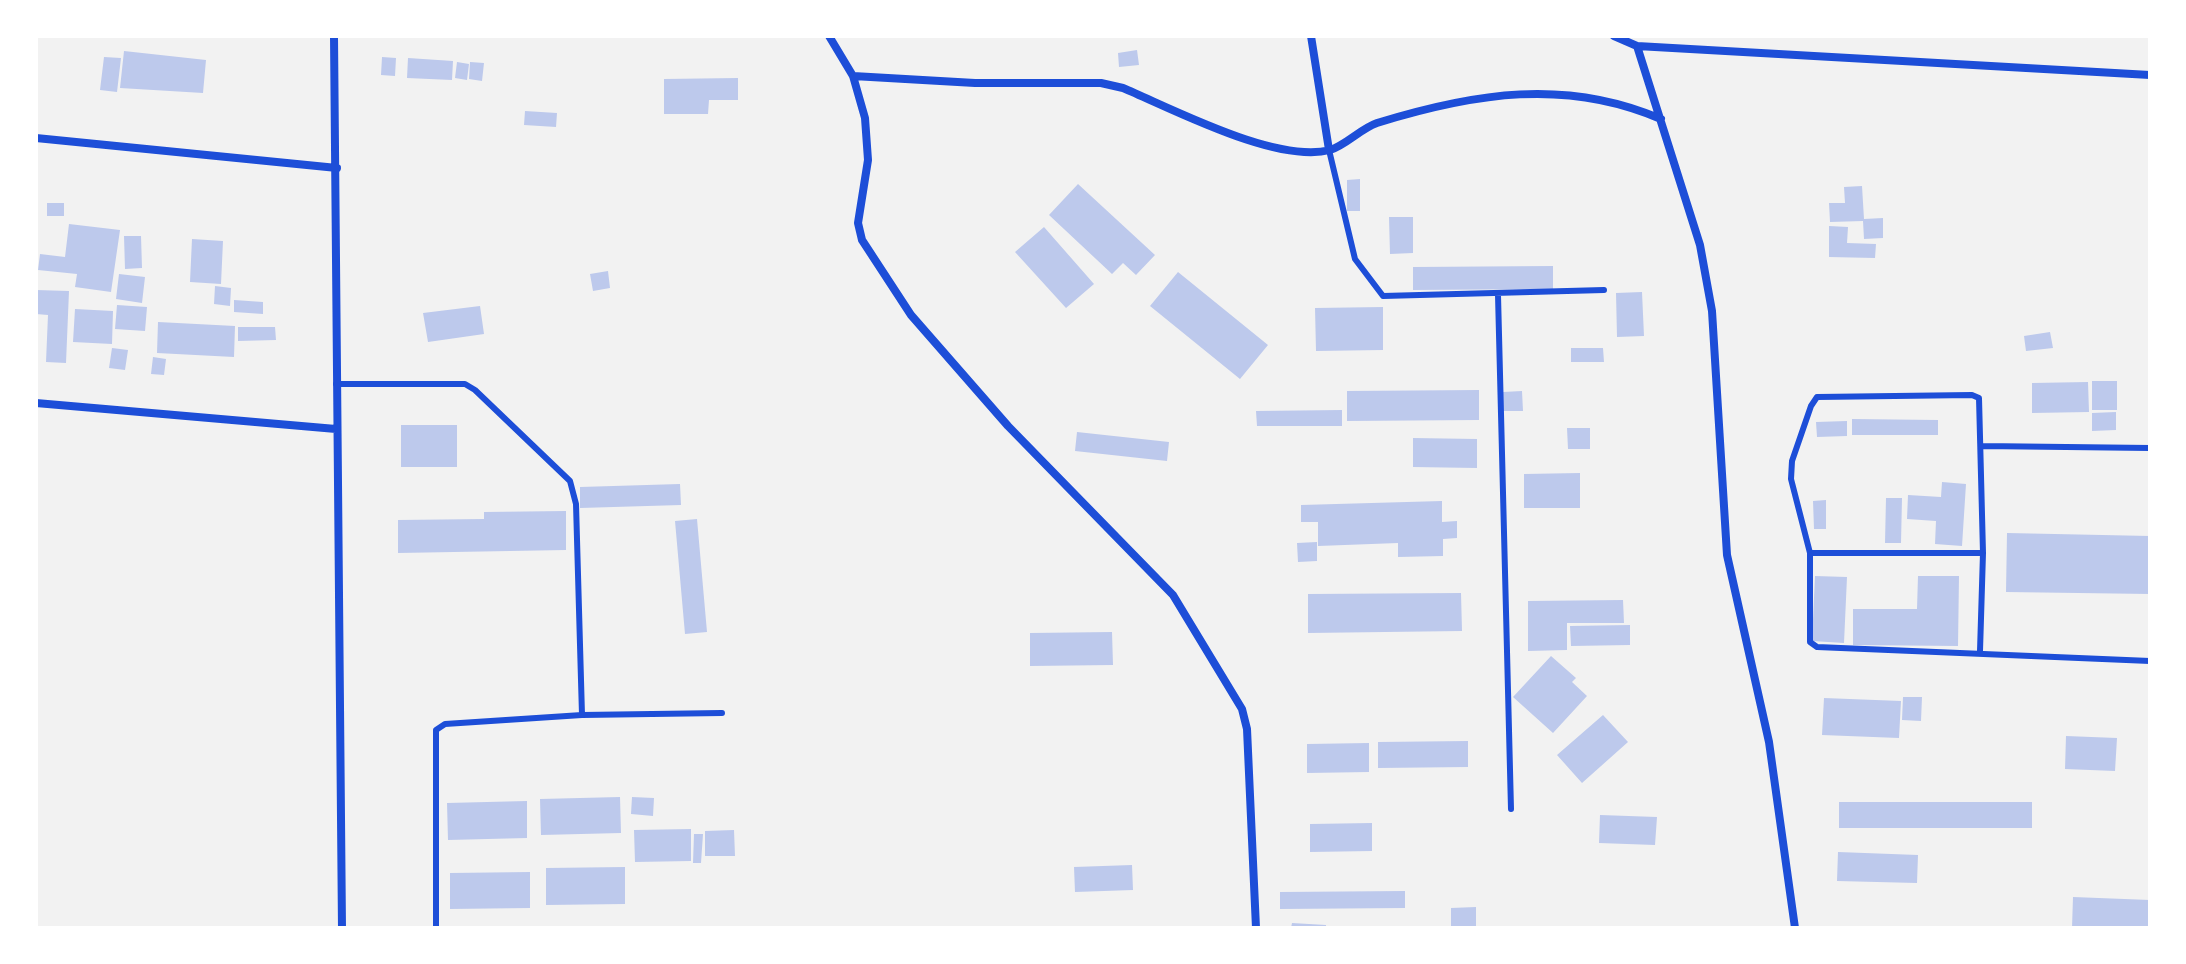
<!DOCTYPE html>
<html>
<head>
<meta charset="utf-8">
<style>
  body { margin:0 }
  #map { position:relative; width:2186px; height:964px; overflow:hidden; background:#f2f2f2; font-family:Helvetica,sans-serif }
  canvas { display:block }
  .frame { position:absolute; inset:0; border:38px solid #fff; pointer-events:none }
</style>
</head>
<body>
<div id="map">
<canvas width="2186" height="964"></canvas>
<div class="frame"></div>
</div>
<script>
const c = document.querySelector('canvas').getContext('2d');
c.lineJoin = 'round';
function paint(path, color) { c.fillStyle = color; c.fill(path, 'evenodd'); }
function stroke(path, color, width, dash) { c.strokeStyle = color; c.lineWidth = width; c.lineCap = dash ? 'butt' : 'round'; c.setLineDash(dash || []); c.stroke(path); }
paint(new Path2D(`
  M1137,50L1139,65L1119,67L1118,53Z
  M124,51L206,60L203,93L120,88Z
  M104,57L121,58L117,92L100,90Z
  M382,57L396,58L395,76L381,75Z
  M408,58L453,61L452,80L407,78Z
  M457,62L469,64L467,80L455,78Z
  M470,62L484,63L482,81L469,79Z
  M738,78V100H709L708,114H664V79Z
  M525,111L557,113L556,127L524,125Z
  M1360,179V211H1347V180Z
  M1078,184L1155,255L1136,275L1123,263L1112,274L1049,215Z
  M1862,186L1864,219L1883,218V238L1864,239L1863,221L1830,222L1829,203H1845L1844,187Z
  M47,203H64V216H47Z
  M1389,217H1413V253L1390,254Z
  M69,224L120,230L111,292L75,287L77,274L38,270L40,254L65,257Z
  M1829,226L1848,227L1847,243L1876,244L1875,258L1829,257Z
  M1044,227L1094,284L1066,308L1015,252Z
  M124,236H141L142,268L125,269Z
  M192,239L223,241L221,284L190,282Z
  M1553,266V289L1413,290V267Z
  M608,271L610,288L593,291L590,274Z
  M1178,272L1268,345L1240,379L1150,306Z
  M119,274L145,277L142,303L116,299Z
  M215,286L231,288L230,306L214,304Z
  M36,290L69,291L66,363L46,362L48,315L36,314Z
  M1642,292L1644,336L1617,337L1616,293Z
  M234,300L263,302V314L234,312Z
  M117,305L147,307L145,331L115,329Z
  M480,306L484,334L428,342L423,313Z
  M1383,307V350L1316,351L1315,308Z
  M75,309L113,311L112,344L73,342Z
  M158,322L235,326L234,357L157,353Z
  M238,327H275L276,340L238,341Z
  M2050,332L2053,348L2026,351L2024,336Z
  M112,348L128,350L125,370L109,368Z
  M1571,348H1603L1604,362H1571Z
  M153,357L166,359L164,375L151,374Z
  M2092,381H2117V410H2092Z
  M2088,382L2089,412L2032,413V383Z
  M1479,390V420L1347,421V391Z
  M1522,391L1523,411H1503V392Z
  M1342,410V426H1257L1256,411Z
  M2116,412V430L2092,431V413Z
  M1852,419L1938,420V435H1852Z
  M1847,421V436L1817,437L1816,422Z
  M401,425H457V467H401Z
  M1567,428H1590V449H1568Z
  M1077,432L1169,442L1167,461L1075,451Z
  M1413,438L1477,439V468L1413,467Z
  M1580,473V508H1524V474Z
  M1942,482L1966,484L1962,546L1935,544L1936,521L1907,519L1908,495L1941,497Z
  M680,484L681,505L580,508V487Z
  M1886,498H1902L1901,543H1885Z
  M1826,500V529H1814L1813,501Z
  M1442,501V522L1457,521V538L1443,539V556L1398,557V543L1318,546V522H1301V505Z
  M566,511V550L398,553V520L484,519V512Z
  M697,519L707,632L685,634L675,521Z
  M2007,533L2150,536V594L2006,592Z
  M1317,542V561L1298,562L1297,543Z
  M1815,576L1847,577L1844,643L1812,641Z
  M1918,576H1959L1958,646L1853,645V609H1917Z
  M1461,593L1462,631L1308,633V594Z
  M1623,600L1624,623H1567V650L1528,651V601Z
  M1630,625V645L1571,646L1570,626Z
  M1112,632L1113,665L1030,666V633Z
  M1551,656L1576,678L1572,682L1587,696L1553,733L1513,697Z
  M1903,697H1922L1921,721L1902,720Z
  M1824,698L1901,701L1899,738L1822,735Z
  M1603,715L1628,742L1582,783L1557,755Z
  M2066,736L2117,738L2115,771L2065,769Z
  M1468,741V767L1378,768V742Z
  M1369,743V772L1307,773V744Z
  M620,797L621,833L541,835L540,799Z
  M632,797L654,798L653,816L631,814Z
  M527,801V838L448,840L447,803Z
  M1839,802H2032V828H1839Z
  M1600,815L1657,817L1655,845L1599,843Z
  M1372,823V851L1310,852V824Z
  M691,829V861L635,862L634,830Z
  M734,830L735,856H705V831Z
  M694,834H703L701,863H693Z
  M1838,852L1918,855L1917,883L1837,881Z
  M1132,865L1133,890L1075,892L1074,867Z
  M625,867V904L546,905V868Z
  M530,872V908L450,909V873Z
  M1405,891V908L1280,909V892Z
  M2073,897L2150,900V928H2072Z
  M1476,907V928H1451V908Z
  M1292,923L1326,925V928H1291Z`), '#bdc9ec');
stroke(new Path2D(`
  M1329,150L1355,259L1383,296L1604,290
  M1498,295L1511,809
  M336,384H465L475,390L570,481L576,504L582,715
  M1982,446L2150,448
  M1810,553H1983
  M1980,651L1983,553L1979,398L1972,395L1817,397L1811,406L1792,461L1791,479L1810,553V642L1817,647L2150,661
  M436,926V730L445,724L582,715L722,713`), '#1d4ed8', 6);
stroke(new Path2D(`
  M334,36L342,928
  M829,36L853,76L865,118L868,160L858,223L862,240L911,315L1008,426L1173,595L1242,709L1247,729L1256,928
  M1311,36L1329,150
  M1614,36L1637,46L2150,75
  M1637,46L1700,245L1712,311L1727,555L1769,742L1795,928
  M853,76L975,83H1101L1123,88C1173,109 1277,164 1330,150C1346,145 1360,129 1377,123C1474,93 1566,78 1661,119
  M36,138L337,168
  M36,403L336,429`), '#1d4ed8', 8);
</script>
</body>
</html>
